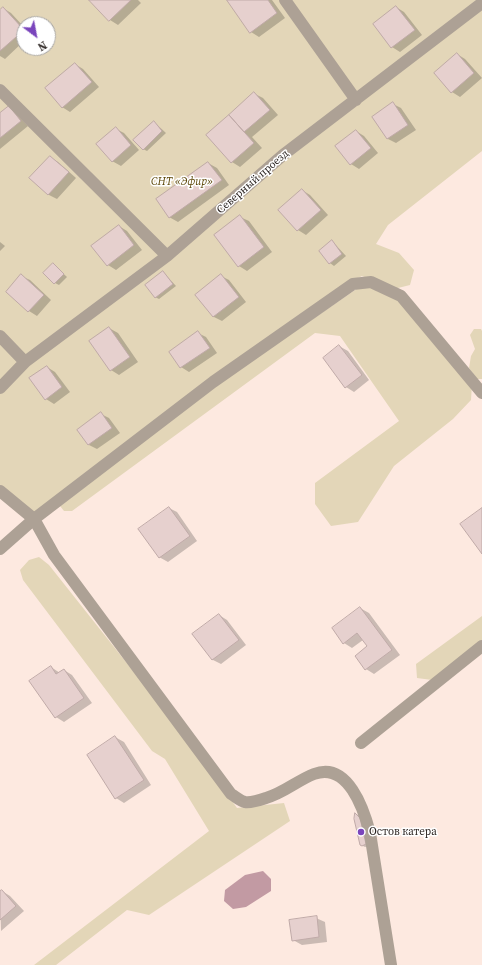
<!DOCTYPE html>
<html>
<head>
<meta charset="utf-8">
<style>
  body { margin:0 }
  #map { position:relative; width:482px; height:965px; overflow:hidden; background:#fde9e0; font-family:"Source Serif 4",serif }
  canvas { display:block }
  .north { position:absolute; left:16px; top:16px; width:40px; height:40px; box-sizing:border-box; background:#fff; border:1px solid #a7a5a3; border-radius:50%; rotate:148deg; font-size:11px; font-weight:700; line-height:16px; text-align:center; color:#241d1a }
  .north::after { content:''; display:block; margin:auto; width:14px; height:18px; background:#7a45bc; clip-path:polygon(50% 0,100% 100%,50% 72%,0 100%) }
</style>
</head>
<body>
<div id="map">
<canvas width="482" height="965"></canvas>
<div class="north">N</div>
</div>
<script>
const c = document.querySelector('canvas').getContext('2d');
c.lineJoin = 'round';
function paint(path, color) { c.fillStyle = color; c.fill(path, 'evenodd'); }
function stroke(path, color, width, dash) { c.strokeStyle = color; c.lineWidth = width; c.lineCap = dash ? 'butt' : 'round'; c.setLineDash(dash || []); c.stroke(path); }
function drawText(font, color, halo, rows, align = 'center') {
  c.font = font + ' "Source Serif 4",serif'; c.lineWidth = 3; c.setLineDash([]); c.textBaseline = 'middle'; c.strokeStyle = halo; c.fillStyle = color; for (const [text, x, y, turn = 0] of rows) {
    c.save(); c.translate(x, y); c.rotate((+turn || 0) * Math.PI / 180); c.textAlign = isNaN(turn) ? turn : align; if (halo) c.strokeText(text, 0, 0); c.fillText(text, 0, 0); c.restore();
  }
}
paint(new Path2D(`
  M0,0H482V151L388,225L376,244L399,253L414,270L410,285L394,289L362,276L356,279L34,519L0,490ZM24,24H48V48H24Z
  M372,286L401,302L472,384L471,400L453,419L394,466L358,522L331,526L315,504V483L399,421L340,336L315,333L72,511H64L60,506L218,384L358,288Z
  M474,329H481L482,331V379H477L469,368L471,356L475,349L470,335Z
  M39,557L49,565L191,744L237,808L284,803L290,821L149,915L127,910L56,965H34L209,831L165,759L152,751L23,580L20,570L29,560Z
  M482,616V648L432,680L417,678L416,664Z`), '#e3d6b8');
paint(new Path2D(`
  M263,871L271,879V891L246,907L233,909L224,901L225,890L245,875Z`), '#c29aa3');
paint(new Path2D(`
  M90,0H138L141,3L118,25L110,20Z
  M228,0H272L285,18L259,37L251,32Z
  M396,7L404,12L422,35L400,52L392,47Z
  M3,8L11,13L24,27V41L5,59L0,56V11Z
  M457,54L465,59L482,78L460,97L452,92L435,73Z
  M75,64L83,69L99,87L70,112L62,107Z
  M255,94L263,98L278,115L252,137L262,148L240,167L232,162L208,135Z
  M393,104L401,108L416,130L396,143L388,139L373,118Z
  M9,107L28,126L0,149V114Z
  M154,122L166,133L147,151L143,149Z
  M116,129L124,133L139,150L121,166L112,161Z
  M356,131L364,136L378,153L359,169L351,164Z
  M50,157L58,162L76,178L57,199L49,195L31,178Z
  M208,163L217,168L229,185L178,222L169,217Z
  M302,190L310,195L328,215L306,235L298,230L280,210Z
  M240,217L249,221L272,252L247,271L239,266Z
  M119,226L127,231L142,250L116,270L108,265Z
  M332,241L346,256L334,266L330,263Z
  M0,242L5,246L0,251Z
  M53,264L67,277L59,285L55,283Z
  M163,272L176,286L159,299L155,297Z
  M21,276L30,280L51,300L37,316L29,311Z
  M221,276L229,280L246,302L222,321L214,317L196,295Z
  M109,328L118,333L138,362L119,375L111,370Z
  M198,333L206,337L217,353L189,372L181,367L170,352Z
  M339,346L348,351L369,380L354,392L346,387Z
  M47,367L55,372L70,392L54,404L46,399Z
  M101,414L109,418L120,433L97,449L89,445Z
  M169,508L177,512L197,541L168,562L159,557Z
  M360,608L369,613L400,655L374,674L366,669L368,647L363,640L352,648L344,643Z
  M219,615L227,620L246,645L221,664L213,660L194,634Z
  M51,667L60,673L64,670L72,675L92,703L64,722L56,717Z
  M115,737L124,742L151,785L124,803L116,798Z
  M356,814L361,816L369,846L365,847L361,845Z
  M2,891L10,896L24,911L1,931L0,893Z
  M316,918L325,922L327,942L302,945L293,940Z`), '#0003');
const building = new Path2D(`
  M89,0H131L109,21Z
  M227,0H268L277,13L250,33Z
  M396,6L415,30L391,48L373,24Z
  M3,7L24,30L0,51V10Z
  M457,53L474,73L451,93L434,73Z
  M75,63L92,82L62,108L45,88Z
  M254,92L270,110L244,132L229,115Z
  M393,102L408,125L387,139L372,117Z
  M9,106L21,121L0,138V113Z
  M229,115L254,143L231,163L206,135Z
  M154,121L162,131L143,150L133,140Z
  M116,127L131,145L112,162L96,144Z
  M356,130L371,148L350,165L335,146Z
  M50,156L69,172L48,195L29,178Z
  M208,162L222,180L169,218L156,199Z
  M302,189L321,210L297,231L278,210Z
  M240,215L264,247L238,267L214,235Z
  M119,225L134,245L107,266L91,246Z
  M332,240L342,254L329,264L319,251Z
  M53,263L64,274L54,284L43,273Z
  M163,271L173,284L155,298L145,285Z
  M21,274L44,295L28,312L6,292Z
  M221,274L239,297L213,317L195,295Z
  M109,327L130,357L110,371L89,341Z
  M198,331L210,348L180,368L169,352Z
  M339,345L362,375L345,388L323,358Z
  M47,366L62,387L45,400L29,378Z
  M101,412L112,428L88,445L77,430Z
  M169,507L190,536L159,558L138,529Z
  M482,508V554L460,524Z
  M360,607L392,650L365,670L355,656L367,646L357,633L343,644L332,628Z
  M219,614L239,640L212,660L192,634Z
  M51,666L56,674L64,669L84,698L55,718L29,681Z
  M115,736L144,780L115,799L87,755Z
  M355,813L360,818L366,844L362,846L360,845L354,819Z
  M2,890L16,906L0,920V891Z
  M317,916L319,937L292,941L289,920Z`);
paint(building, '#e6d0ce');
stroke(building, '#c0aaa8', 1);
stroke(new Path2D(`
  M285,0L356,100
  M0,90L167,256
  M0,336L25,362
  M0,388L25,362L167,256L283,155L482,3
  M0,491L34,519L213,382L353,284L371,282L401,296L482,393
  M0,549L34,519L54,555L231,794C235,796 240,801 245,802C251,803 260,800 266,798C284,793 298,780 314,774C348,761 364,810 370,833L391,965
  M361,743L482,646`), '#ada195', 12);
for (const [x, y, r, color] of [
  [361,832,4,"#7a45bc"]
]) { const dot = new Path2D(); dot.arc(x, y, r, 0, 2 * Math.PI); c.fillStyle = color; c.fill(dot); stroke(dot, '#fff', 1.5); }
drawText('italic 11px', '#5c4708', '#fff', [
  ["СНТ «Эфир»",182,182]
]);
drawText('11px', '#241d1a', '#fff', [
  ["Северный проезд",253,182,-41]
]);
drawText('11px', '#241d1a', '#fff', [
  ["Остов катера",369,832]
], 'left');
</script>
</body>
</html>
